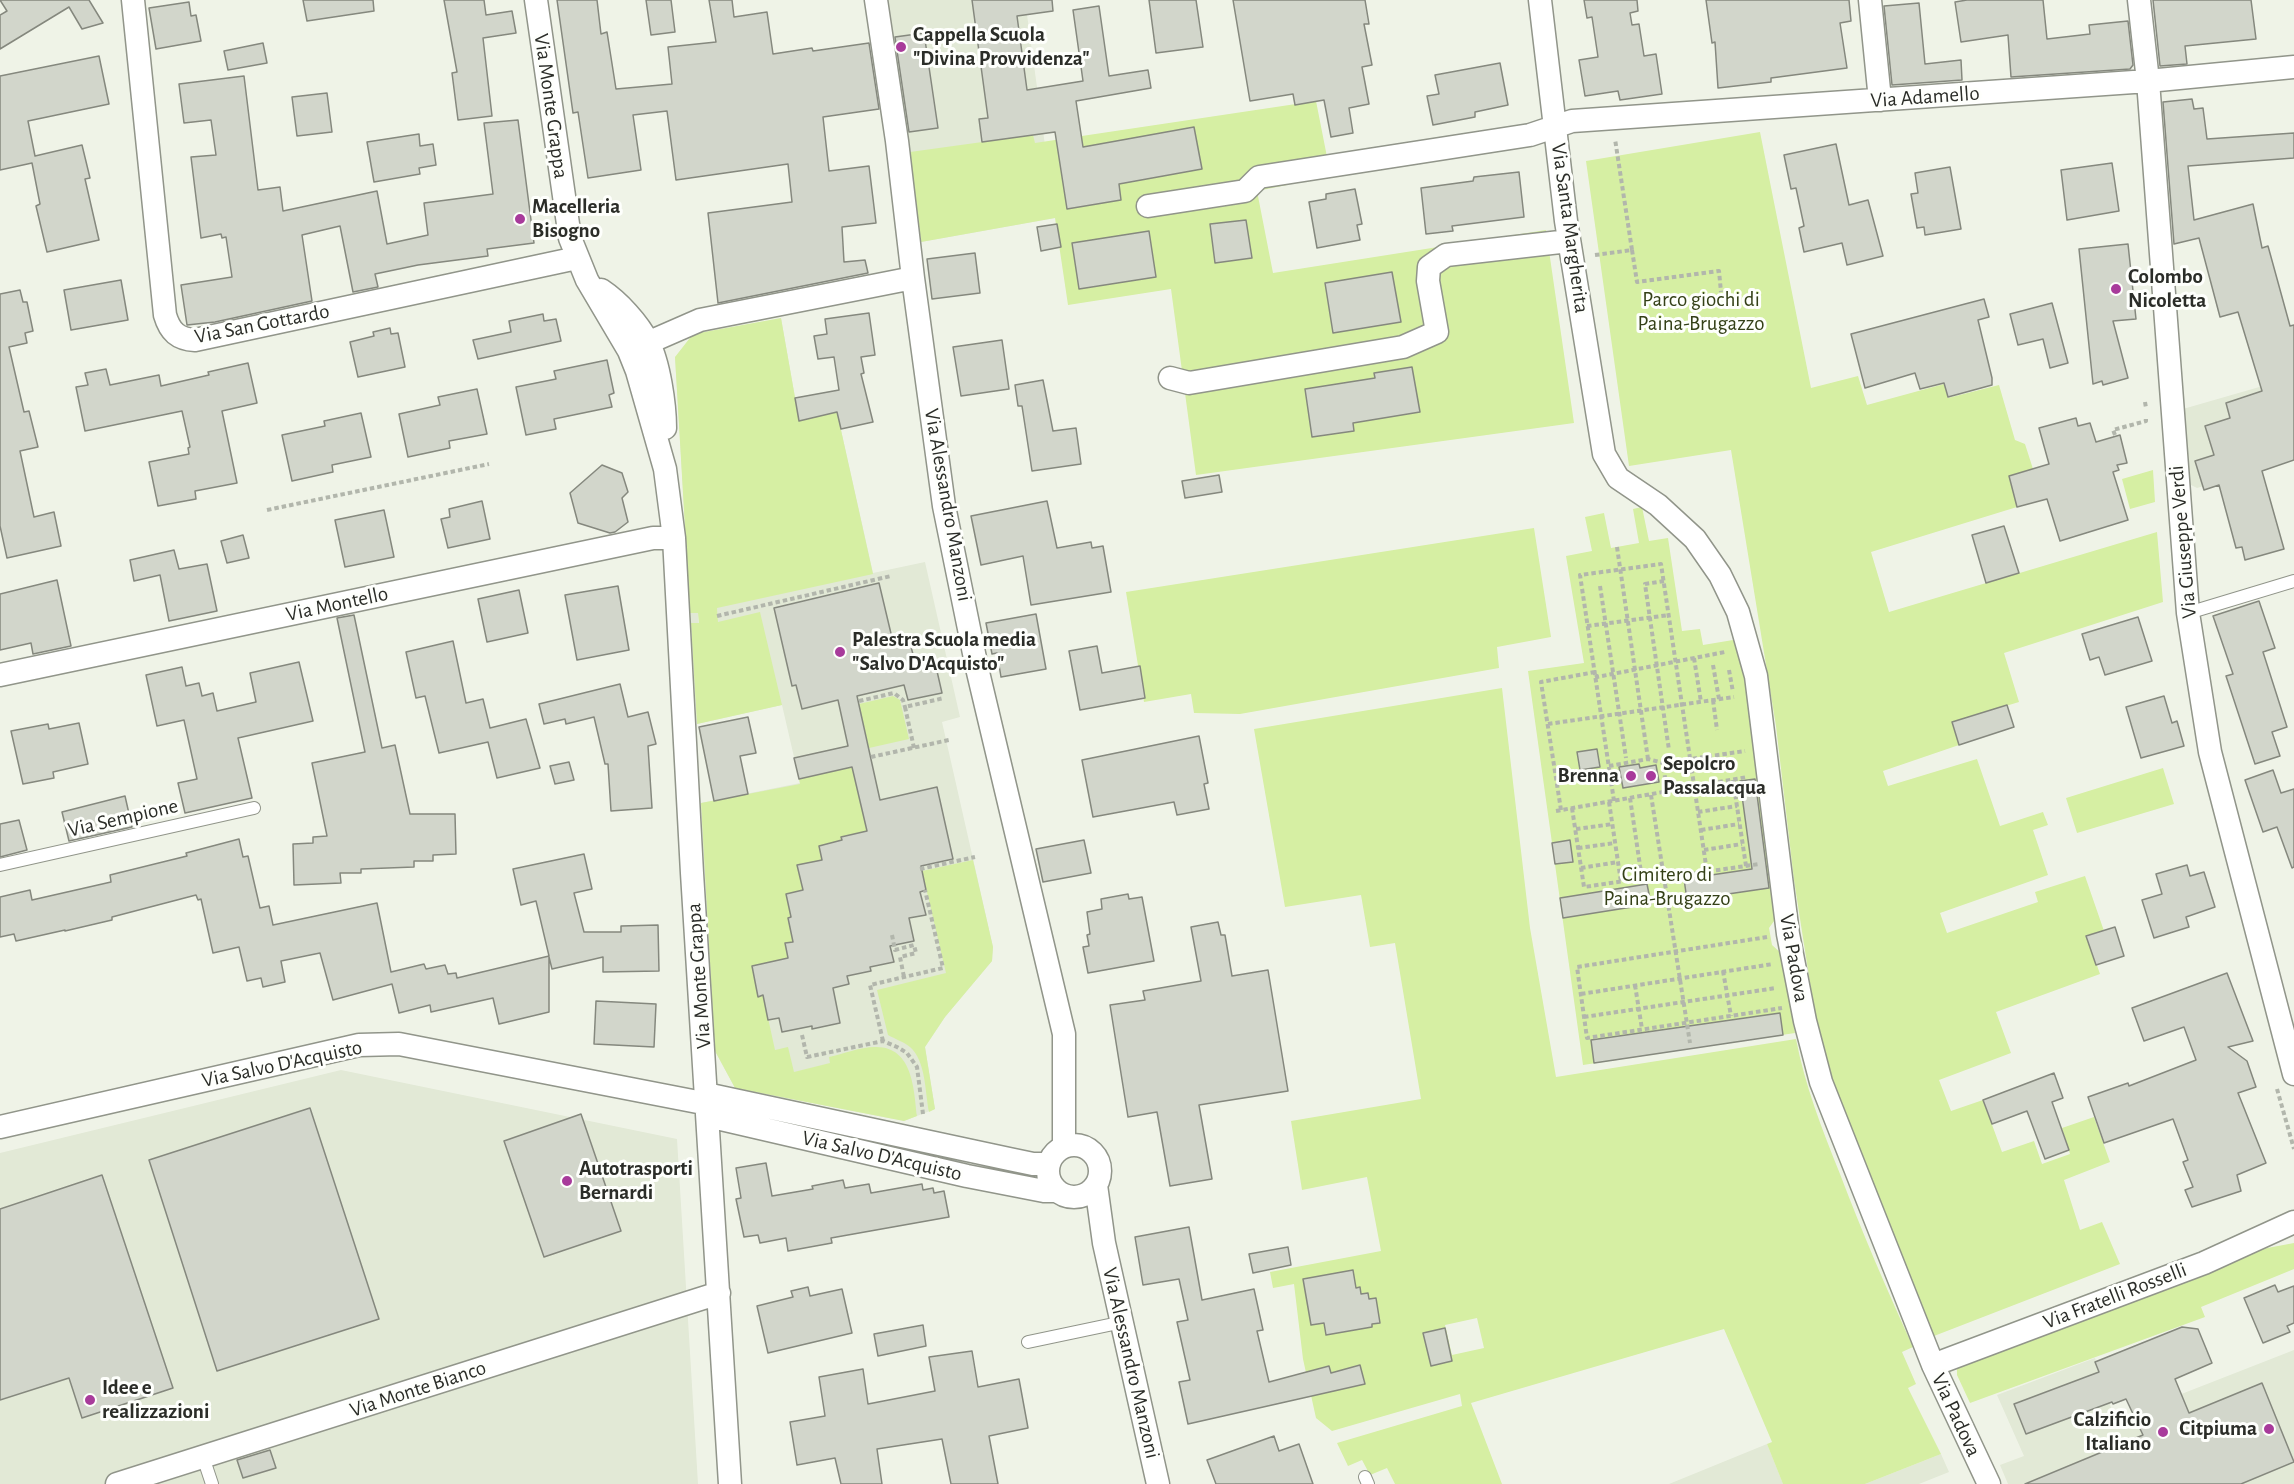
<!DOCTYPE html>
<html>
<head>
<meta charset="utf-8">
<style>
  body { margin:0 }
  canvas { display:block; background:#eff3e7 }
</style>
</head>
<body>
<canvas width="2294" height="1484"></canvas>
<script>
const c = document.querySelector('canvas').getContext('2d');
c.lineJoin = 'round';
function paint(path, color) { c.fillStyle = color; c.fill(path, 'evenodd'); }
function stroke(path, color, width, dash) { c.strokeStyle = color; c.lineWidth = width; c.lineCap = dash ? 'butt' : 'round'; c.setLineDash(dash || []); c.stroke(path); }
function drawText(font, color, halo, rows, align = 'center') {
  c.font = font + ' "Alegreya Sans",sans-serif'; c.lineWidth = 6; c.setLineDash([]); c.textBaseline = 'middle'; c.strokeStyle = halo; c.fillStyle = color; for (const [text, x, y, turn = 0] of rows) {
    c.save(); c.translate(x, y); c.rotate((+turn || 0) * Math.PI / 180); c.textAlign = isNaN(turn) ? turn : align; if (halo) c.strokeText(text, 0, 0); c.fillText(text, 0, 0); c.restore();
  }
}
paint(new Path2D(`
  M880,0H1025L1055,218L921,242L910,152Z
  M781,318L799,420L837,412L873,573L925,562L960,717L942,722L993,947L992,961L945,1017L925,1047L935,1109L904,1121L735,1088L715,1051L701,803L800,783L782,705L697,724L675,357ZM684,380L717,608L722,708L704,709ZM879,583L893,642L892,662L897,687L802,709L796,685H792L774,608Z
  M2294,377V459L2197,488L2189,484L2183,409Z
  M341,1070L677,1139L698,1484H0V1153Z
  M2294,1350V1484H2008L2000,1465L2024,1456L1997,1395L2095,1358L2115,1420Z
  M1767,1444L1783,1484H1669Z
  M1941,1454L1949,1472L1919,1484H1865Z`), '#e2e9d6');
paint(new Path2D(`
  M1316,101L1328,162L1284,171L1287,185L1257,191L1273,273L1546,230L1574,423L1196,475L1171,289L1068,305L1055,218L921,242L910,152L1033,135L1035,143Z
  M1760,132L1811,388L1858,376L1867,405L1944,384L1948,398L1999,385L2015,440L2025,444L2033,469L2009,476L2017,507L1871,552L1889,612L2157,532L2163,602L2004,653L2019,702L1953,722L1959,745L1883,771L1888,786L1977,759L2000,826L2043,812L2048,825L2033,830L2048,875L1940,913L1947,933L2038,902L2035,892L2085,876L2104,931L2087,937L2100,974L1996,1012L2011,1053L1939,1080L1951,1111L1983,1100L2002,1152L2034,1141L2042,1164L2070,1154L2062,1128L2094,1117L2110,1162L2064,1180L2080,1230L2102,1222L2120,1264L1934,1336L1844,1115L1828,1068L1815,1015L1794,880L1776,726L1731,450L1629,466L1586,161Z
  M781,318L799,420L837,412L873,574L717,608L718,622L760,612L782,705L697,724L691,623H699L698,613H690L675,357L693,334Z
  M2153,470L2155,502L2130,509L2122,479Z
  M1642,507L1649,541L1668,538L1682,631L1700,629L1703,645L1739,639L1779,914L1769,928L1772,945L1782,954L1795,1033L1583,1065L1528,671L1584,663L1566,556L1592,551L1585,517L1604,513L1611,548L1639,543L1633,509Z
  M1534,528L1551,637L1497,647L1499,668L1240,714L1194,713L1191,694L1144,702L1126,592Z
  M1502,688L1530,928L1556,1077L1796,1039C1805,1086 1822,1129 1840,1174C1862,1232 1887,1290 1913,1347L1902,1352L1916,1384L1908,1388L1941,1454L1865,1484H1783L1767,1444L1772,1442L1724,1329L1471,1403L1502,1484H1395L1387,1468L1370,1475L1362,1460L1348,1466L1337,1443L1462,1406L1460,1394L1332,1431L1316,1418L1303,1359L1294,1284L1273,1288L1270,1272L1381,1251L1367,1177L1302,1190L1291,1121L1421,1099L1395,943L1370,947L1361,895L1285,907L1254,729ZM1477,1318L1484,1348L1452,1355L1445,1325Z
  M893,696L900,700L909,739L869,748L859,704Z
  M852,767L867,831L842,837V840L819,846L825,872L812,880L791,917L788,918L793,942L785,944L788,958L752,967L758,996L763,995L775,1050L788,1047L794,1072L830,1063L829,1057C843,1054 860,1047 875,1047C913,1046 914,1090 917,1116L904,1121L735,1088L715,1051L701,803L800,784L799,779Z
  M2163,768L2174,804L2077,833L2066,798Z
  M973,860L993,947L992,961L945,1017L925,1047L935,1109L929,1112C925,1092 926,1061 910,1047C904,1042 895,1039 888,1035L877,990L946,973L922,871Z
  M2294,1243V1269L2201,1307L2205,1317L1970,1403L1957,1375V1367L2262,1249Z`), '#d6efa3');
const building = new Path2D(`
  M0,0H89L103,23L82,29L69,7L0,49V15L7,11Z
  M303,0H373L374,11L307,21Z
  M444,0H484L486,15L512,11L516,33L483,38L492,116L458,120L452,73L457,72Z
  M557,0H597L601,34L607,32L616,89L672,84L668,47L716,42L709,0H732L734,17L767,12L773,54L812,48L813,51L869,43L879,109L823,117L829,171L869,166L876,223L842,227L844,262L865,260L868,273L718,303L708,213L792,202L788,164L676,180L667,111L633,115L641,170L588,178L578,112L573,113Z
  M646,0H671L675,32L651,35Z
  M972,0H1052L1053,11L1017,16L1027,90L1083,81L1073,10L1099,6L1109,76L1148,70L1151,88L1076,101L1083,147L1194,127L1202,169L1119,184L1121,200L1067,209L1055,132L982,142L979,119L988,118Z
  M1149,0H1196L1203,47L1156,53Z
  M1233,0H1365L1369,24H1364L1372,65L1362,67L1369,104L1349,108L1353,133L1331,137L1324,100L1295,105L1293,94L1250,101Z
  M1584,0H1637L1638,11L1630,13L1632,25L1639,24L1644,56L1656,54L1662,94L1620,100L1618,91L1585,96L1579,60L1598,57L1592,17L1587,18Z
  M1706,0H1849L1851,21L1840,23L1847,68L1771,78V82L1718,88L1715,42L1712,43Z
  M1967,0H2043L2047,39L2090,34L2089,25L2128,21L2133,65L2130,69L2011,77L2008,35L1961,42L1955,2Z
  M2153,0H2251L2256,39L2185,46L2187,64L2160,66Z
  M189,2L191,16L196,15L201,41L156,49L149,8Z
  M1919,3L1925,64L1961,60L1962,80L1892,85L1884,6Z
  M924,33L938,128L909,132L895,37Z
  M263,43L267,63L228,70L224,51Z
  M99,56L109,104L28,121L35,156L82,145L90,178L85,179L99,240L47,252L36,206L40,204L32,163L0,170V76Z
  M1500,63L1508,105L1475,112V117L1433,125L1427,96L1439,94L1435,75Z
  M244,76L258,190L280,187L283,211L377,191L387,244L428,235L424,203L493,194L484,123L518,120L534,243L487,249L488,256L418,265L375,274L378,287L353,292L340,226L302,235L312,301L215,322L187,325L181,285L232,277L226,237L222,238L221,234L201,238L191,157L216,155L211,120L184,123L179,84Z
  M327,93L332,132L297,136L292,97Z
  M2192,99L2194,109L2203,108L2207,139L2294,133V158L2188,166L2194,220L2253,204L2262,248L2268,246L2290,326L2294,325V460L2262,471L2284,549L2245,560L2242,547L2236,548L2219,485L2204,490L2195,461L2214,455L2205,426L2230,418L2226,403L2262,391L2238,312L2220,317L2199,238L2174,244L2163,102Z
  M419,134L420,146L433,144L436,165L419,168L420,174L374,182L367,142Z
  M1836,144L1849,205L1868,200L1883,256L1847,265L1842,243L1804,252L1799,228L1804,226L1796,188L1791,189L1784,155Z
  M2112,163L2119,211L2067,220L2061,170Z
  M1950,167L1961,229L1925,235L1924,227L1917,228L1911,194L1918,193L1915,173Z
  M1519,172L1524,217L1452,226L1453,231L1426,234L1421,188L1473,181L1474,177Z
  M1355,189L1362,224L1357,225L1360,240L1317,248L1309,202L1326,199V194Z
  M1246,220L1252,258L1215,263L1210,224Z
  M1057,224L1061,247L1041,251L1037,227Z
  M1149,231L1156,277L1079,289L1072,243Z
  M2128,244L2136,319L2113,321L2128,378L2103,385L2102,381L2093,384L2079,249Z
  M975,253L980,293L932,299L927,259Z
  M1392,272L1401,322L1333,333L1325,283Z
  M121,280L128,320L71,330L64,290Z
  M20,290L23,302H27L33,331L25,333L27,343L9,347L24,412L29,411L38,447L20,451L34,517L54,512L61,546L7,558L0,526V294Z
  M1984,299L1989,317L1978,320L1992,378V385L1948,397L1944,383L1920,389L1915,373L1865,388L1851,334Z
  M2052,303L2068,363L2050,368L2043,339L2018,345L2010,314Z
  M869,313L875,355L861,357L864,373L861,374L873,422L841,429L837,412L799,421L795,398L839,390L834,357L818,359L814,336L827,334L825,319Z
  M543,314L544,321L556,319L561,341L478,359L473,340L511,332L509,321Z
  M390,328L391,334L398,333L405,367L358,377L350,342L374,336L373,332Z
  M1002,340L1009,389L961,396L953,347Z
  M607,360L614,393L609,395L612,407L554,419L556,429L526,435L516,387L556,379L554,371Z
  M248,363L257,403L222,411L237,483L195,491L196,499L158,506L149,462L189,454L188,448L190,447L182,411L85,431L76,387L88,385L85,373L106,369L110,385L159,375L161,386L209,375L208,372Z
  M1412,367L1420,412L1353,423L1354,431L1312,437L1305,389L1375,378L1374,373Z
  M1043,380L1053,431L1076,428L1081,464L1032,471L1022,406H1018L1015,385Z
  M477,389L487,434L449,441L450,448L408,457L399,414L440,405L438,397Z
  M361,413L371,457L332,465L333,472L292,481L282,435L325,426L324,421Z
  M2076,418L2078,426L2090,423L2096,442L2120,435L2127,463L2117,465L2119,470L2113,472L2128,520L2060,541L2047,499L2017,507L2009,476L2049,464L2039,428Z
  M602,465L622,473L628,492L622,498L628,522L615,532L610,533L578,523L570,493Z
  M1219,475L1222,492L1185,498L1182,481Z
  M482,501L490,539L448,548L441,519L450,517L449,509Z
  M1047,501L1057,548L1091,542L1092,548L1103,546L1111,592L1031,605L1023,556L981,565L971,516Z
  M384,510L394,557L345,567L335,520Z
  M2004,526L2019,573L1986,583L1972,535Z
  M243,535L249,558L227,563L221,541Z
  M174,550L179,569L207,564L217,611L169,621L160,575L134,581L130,560Z
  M57,580L71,646L33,654L31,643L0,650V594Z
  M879,583L893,642L909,639L915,662L934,658L942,693L908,700L904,685L857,696L880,800L937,787L953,859L921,866L926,890L920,892L926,915L909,918L914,941L890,946L894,962L870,967L871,971L847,976L849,984L833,988L840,1023L812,1029V1026L782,1032L779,1018L768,1020L763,995L758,997L752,966L788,958L785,943L793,942L788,918L791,917L786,894L803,890L797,865L822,860L819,846L842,840L841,837L867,831L852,767L799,779L794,758L848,746L838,700L802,709L796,685L792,686L774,608Z
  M618,586L629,650L577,660L565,595Z
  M519,590L528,633L487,642L478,599Z
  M2259,601L2275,648L2263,652L2287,727L2272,732L2280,756L2255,764L2226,676L2233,674L2213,616Z
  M1036,614L1046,669L1001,677L997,653L992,654L986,623Z
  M354,615L382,748L395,745L410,814H455L456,854L433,855V861H414V867L361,869V873H340L341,883L294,885L293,844L313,843V837L327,836L312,763L365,752L337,618Z
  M2138,617L2152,661L2105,675L2099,657L2090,660L2082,634Z
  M453,641L466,703L483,699L490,728L526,719L540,768L497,778L488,742L439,753L425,696L416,698L406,652Z
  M1097,646L1102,673L1140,666L1145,698L1080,710L1069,651Z
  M299,662L313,721L238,738L252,798L185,813L178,783L197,779L184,720L157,726L146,675L182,667L186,686L199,683L202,696L213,693L217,711L256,702L250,673Z
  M620,684L628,717L648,712L656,744L648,746L652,808L611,811L608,764H605L594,717L566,724L565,719L544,724L539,704Z
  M2164,696L2172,723L2177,721L2184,746L2141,758L2126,707Z
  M2007,705L2014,727L1959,745L1952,722Z
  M748,717L756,753L740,756L748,794L714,801L699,727Z
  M79,723L88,764L53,772L54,778L23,784L11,731L48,724L49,729Z
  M1199,736L1208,783L1204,784L1209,809L1177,815L1174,802L1093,817L1082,760Z
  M1597,749L1600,767L1580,770L1577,752Z
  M569,762L574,780L555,784L550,766Z
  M1639,764L1640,768L1656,765L1659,782L1623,788L1619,767Z
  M2273,770L2281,793L2294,789V867L2292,868L2277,827L2263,832L2245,780Z
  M1755,779L1769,888L1687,900L1684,879L1752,869L1740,781Z
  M125,796L132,827L69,841L62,812Z
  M19,820L27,850L0,857V824Z
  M239,839L243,857L248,856L260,908L269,906L273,925L377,903L391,972L424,964L426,969L445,965L448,974L456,973L457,978L549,956L536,901L521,905L513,869L584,854L592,889L574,893L584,932H621V926L658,925L659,971L603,972V957L552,969L549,957V1012L499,1024L493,998L431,1012L430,1005L399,1013L392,984L333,1000L320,953L281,961L285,982L263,987L261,978L247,981L239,947L213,953L201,899L198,900L196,895L112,917V920L65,931V930L16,941L14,934L0,937V897L30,890L32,900L111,882L110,875L187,856L186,853Z
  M1084,840L1091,873L1043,882L1036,849Z
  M1570,840L1573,862L1555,864L1552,843Z
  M2187,865L2190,876L2204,872L2215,907L2186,917L2189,927L2154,938L2142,900L2162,894L2156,874Z
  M1647,884L1651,904L1563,918L1560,898Z
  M1128,894L1129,899L1142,897L1154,961L1088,973L1083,947L1089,946L1087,935L1090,934L1087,912L1102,909L1101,899Z
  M1218,922L1221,935H1225L1232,976L1268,970L1288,1091L1199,1105L1212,1179L1170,1186L1157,1112L1128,1117L1110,1005L1145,1000L1143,991L1201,981L1191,927Z
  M2115,927L2124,956L2096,965L2086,936Z
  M2227,973L2253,1041L2228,1047L2247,1061L2256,1087L2238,1093L2266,1163L2237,1175L2241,1191L2192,1207L2185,1190L2193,1187L2183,1162L2188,1160L2173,1119L2104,1143L2088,1097L2128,1083L2129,1086L2196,1060L2184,1027L2144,1041L2132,1008Z
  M596,1001L656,1004L654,1047L594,1044Z
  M1780,1013L1783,1035L1594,1063L1591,1040Z
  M2054,1073L2063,1098L2052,1102L2069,1150L2045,1159L2027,1111L1992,1124L1983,1100Z
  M310,1108L379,1319L217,1371L149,1160Z
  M581,1114L621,1231L544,1257L504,1141Z
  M766,1163L772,1196L813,1189L812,1186L843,1180L845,1188L869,1184L871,1193L922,1184L923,1190L933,1188L934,1193L944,1191L949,1217L831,1238L832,1243L788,1251L786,1238L760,1243L758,1235L744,1237L736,1199L741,1198L736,1168Z
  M102,1175L173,1388L82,1418L69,1378L0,1400V1209Z
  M1189,1227L1202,1300L1254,1289L1263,1330L1257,1331L1269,1382L1329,1366L1331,1373L1360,1365L1365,1384L1188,1424L1179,1382L1190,1380L1177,1322L1188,1320L1179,1279L1143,1285L1135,1237Z
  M1288,1247L1291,1265L1253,1273L1249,1254Z
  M1353,1270L1356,1288L1360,1287L1361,1294L1368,1293L1369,1299L1376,1298L1380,1323L1372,1324V1327L1326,1335L1324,1323L1311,1325L1303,1279Z
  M2275,1285L2278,1292L2294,1286V1323L2287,1326L2290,1332L2263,1343L2244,1298Z
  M808,1287L810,1296L842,1289L852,1333L768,1353L757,1306L793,1297L791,1291Z
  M923,1325L926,1346L878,1356L874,1334Z
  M2182,1327L2198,1329L2212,1363L2175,1379L2189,1413L2262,1383L2294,1462L2241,1484H2025L2143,1435L2126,1399L2113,1404L2112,1402L2026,1434L2014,1404L2099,1372L2095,1362Z
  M1445,1328L1452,1361L1431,1366L1423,1333Z
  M972,1351L978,1387L1019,1379L1028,1428L989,1436L998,1484H951L942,1439L877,1449L882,1484H841L835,1458L797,1465L790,1422L825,1416L819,1377L863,1369L868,1404L935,1391L929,1357Z
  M1274,1436L1279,1451L1299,1444L1313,1484H1216L1207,1460Z
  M270,1450L276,1468L243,1478L237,1460Z`);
paint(building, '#d2d6cb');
stroke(building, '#85887e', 1.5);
const service = new Path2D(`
  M2188,613L2294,581
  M0,865L254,808
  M1028,1342L1123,1322
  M203,1457L212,1484
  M1365,1477L1368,1484`);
const minor = new Path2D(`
  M133,0L165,315C170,332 178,339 195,340L577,258
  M536,0L570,238L587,280L629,351L637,371L665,469L674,538L692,873L730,1484
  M876,0L897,141L913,278L944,506L977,668L1064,1034V1146
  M1540,0L1566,221L1604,454L1618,478L1658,505L1695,539L1720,575L1738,612L1756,676L1788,934L1805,1021L1821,1082L1933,1365L1989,1484
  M1870,0L1880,100
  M2139,0L2148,81L2188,613L2210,752L2294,1074
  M1148,206L1245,191L1259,177L1530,135L1572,121L2148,81L2294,67
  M601,290C619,302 638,323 648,342C659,362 665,405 665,428
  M629,351L700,320L913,278
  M1170,378L1189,383L1403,347L1437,332L1428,281L1429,267L1446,255L1569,241
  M0,675L653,538H674
  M706,1094L1009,1159L1033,1164H1048
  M708,1116L967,1176L1044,1191H1057
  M0,1127L359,1045L399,1044L708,1104
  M1048 1171a26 26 0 1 1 52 0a26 26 0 1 1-52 0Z
  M1096,1185L1104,1243L1158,1484
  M1933,1365L2204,1263L2294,1222
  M117,1484L719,1293`);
stroke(service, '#91958a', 14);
stroke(minor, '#91958a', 25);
stroke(new Path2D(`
  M1632,250L1637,282L1719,271L1721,292
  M1595,255L1632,250L1615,139
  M2145,402L2146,408
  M2115,435L2113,430L2146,421V419
  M267,510L489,464
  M1617,547L1648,759
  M1664,581L1645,584L1669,750
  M1600,586L1626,758
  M717,616L891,576
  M1587,626L1669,615
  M1694,658L1701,702
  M1713,665L1719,699
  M1729,670L1733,692
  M1713,700L1717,730
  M859,701L894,693L903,700L905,707
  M1548,724L1734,697
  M914,748L905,707L944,698
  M871,757L949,740
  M1663,763L1745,751
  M1609,766L1648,759L1663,763L1667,792
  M1733,780L1746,866
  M1651,795L1690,1043
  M1630,798L1642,879
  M1614,801L1580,575L1661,564L1707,872
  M1609,802L1621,882
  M1572,808L1584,887L1664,875
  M1561,810L1541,682L1595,672L1597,677L1725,652L1726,654
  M1556,811L1747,777
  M1698,812L1737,806
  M1576,829L1613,824
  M1701,830L1739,824
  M1578,848L1615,843
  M1704,850L1742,844
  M1581,868L1618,862
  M920,869L975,857
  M1664,878L1759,864
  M892,935L895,950L914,945L916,953L900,957L904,977
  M1767,937L1577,967L1587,1038L1782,1008
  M1723,971L1731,1016
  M1635,985L1642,1029
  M1581,994L1773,964
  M1584,1017L1776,988
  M802,1035L807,1057L883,1041L897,1047L907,1053L917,1067L923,1114
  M883,1041L870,985L943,968L925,890
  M2277,1089L2294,1149`), '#b2b6ac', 4, [4.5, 3]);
stroke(service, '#fff', 12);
stroke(minor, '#fff', 22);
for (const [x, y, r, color] of [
  [901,47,6,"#a83b9b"],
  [520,219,6,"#a83b9b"],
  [2116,289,6,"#a83b9b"],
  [840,652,6,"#a83b9b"],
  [1631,776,6,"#a83b9b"],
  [1651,776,6,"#a83b9b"],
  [567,1181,6,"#a83b9b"],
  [90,1400,6,"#a83b9b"],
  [2269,1429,6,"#a83b9b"],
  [2163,1432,6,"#a83b9b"]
]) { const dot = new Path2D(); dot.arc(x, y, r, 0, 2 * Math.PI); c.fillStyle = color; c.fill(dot); stroke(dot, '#fefffc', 2); }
drawText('bold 21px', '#2b2d28', '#fefffc', [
  ["Cappella Scuola",913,35],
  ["\"Divina Provvidenza\"",913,59],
  ["Macelleria",532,207],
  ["Bisogno",532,231],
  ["Colombo",2128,277],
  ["Nicoletta",2128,301],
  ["Palestra Scuola media",852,640],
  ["\"Salvo D'Acquisto\"",852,664],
  ["Sepolcro",1663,764],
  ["Passalacqua",1663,788],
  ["Brenna",1619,776,"right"],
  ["Autotrasporti",579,1169],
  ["Bernardi",579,1193],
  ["Idee e",102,1388],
  ["realizzazioni",102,1412],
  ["Calzificio",2151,1420,"right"],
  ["Italiano",2151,1444,"right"],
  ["Citpiuma",2257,1429,"right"]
], 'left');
drawText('21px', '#2b2d28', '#fefffc', [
  ["Via Adamello",1925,97,-4],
  ["Via Monte Grappa",551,106,82],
  ["Via Santa Margherita",1570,228,82],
  ["Via San Gottardo",262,324,-11],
  ["Via Alessandro Manzoni",948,505,80],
  ["Via Giuseppe Verdi",2183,542,-95],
  ["Via Montello",337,604,-12],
  ["Via Sempione",123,818,-13],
  ["Via Padova",1794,958,80],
  ["Via Monte Grappa",699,976,-94],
  ["Via Salvo D'Acquisto",282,1064,-12],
  ["Via Salvo D'Acquisto",882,1156,13],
  ["Via Fratelli Rosselli",2115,1296,-21],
  ["Via Alessandro Manzoni",1131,1363,77],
  ["Via Monte Bianco",418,1389,-18],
  ["Via Padova",1956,1415,65]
]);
drawText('21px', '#344017', '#fefffc', [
  ["Parco giochi di",1701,300],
  ["Paina-Brugazzo",1701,324],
  ["Cimitero di",1667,875],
  ["Paina-Brugazzo",1667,899]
]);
</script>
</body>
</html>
